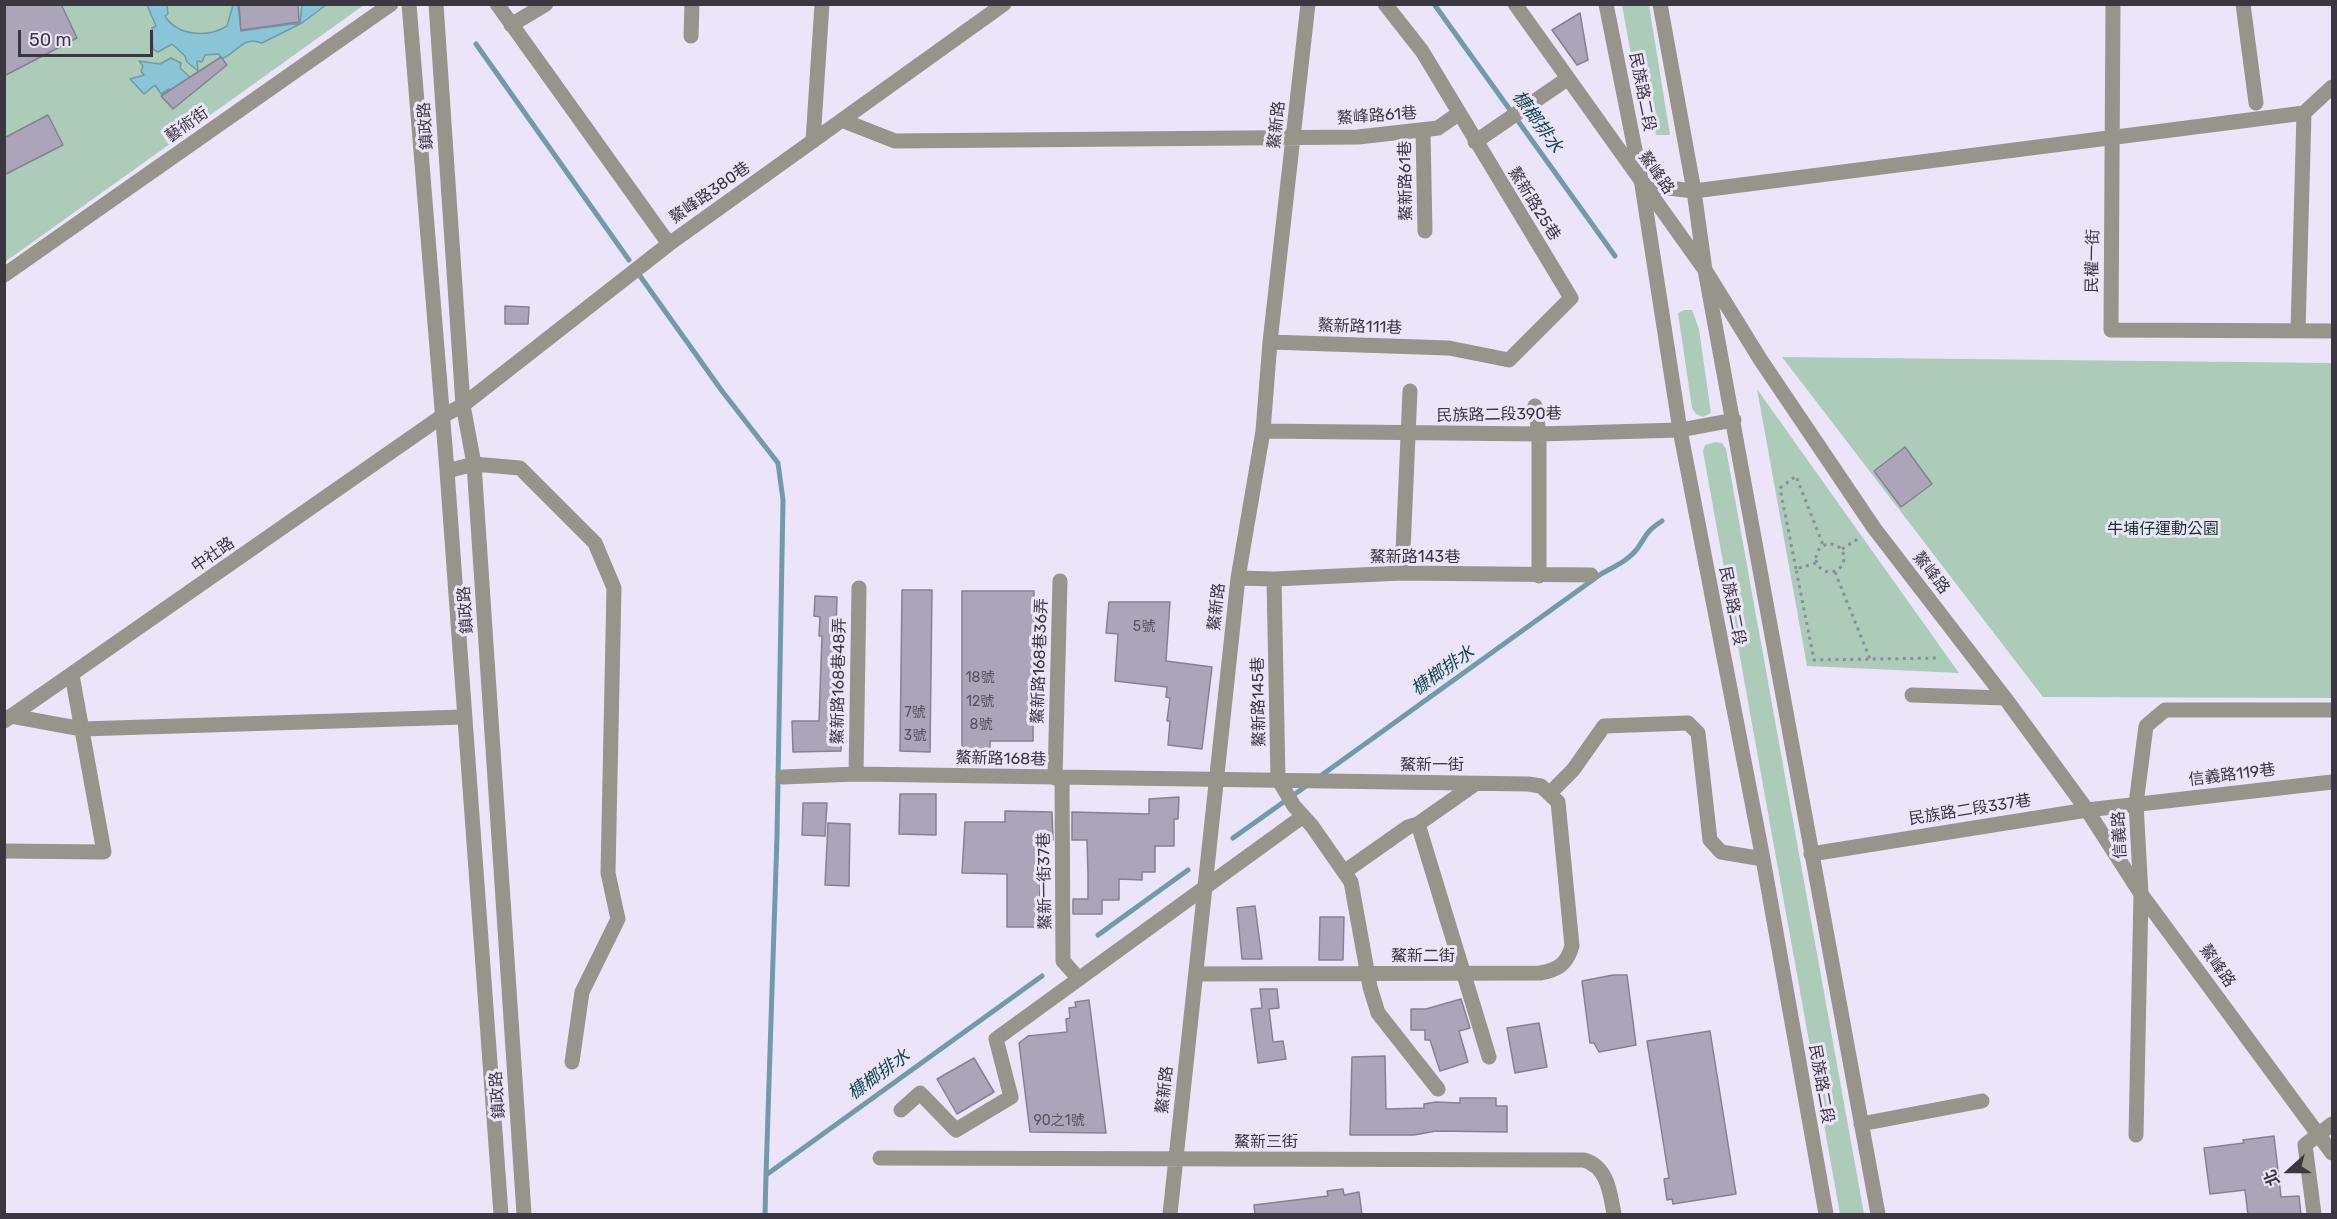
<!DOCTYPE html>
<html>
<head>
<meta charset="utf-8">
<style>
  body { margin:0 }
  #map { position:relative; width:2337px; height:1219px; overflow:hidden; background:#ece5fa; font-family:Rubik,"Noto Sans TC",sans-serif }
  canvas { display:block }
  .frame { position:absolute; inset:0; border:6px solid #3a3740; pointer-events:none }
  .north { position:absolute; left:2259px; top:1141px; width:60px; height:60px; -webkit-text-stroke:4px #ece5fa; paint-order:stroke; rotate:249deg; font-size:16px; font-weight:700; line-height:24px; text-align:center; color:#3a3740 }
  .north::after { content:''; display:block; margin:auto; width:21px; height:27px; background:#3a3740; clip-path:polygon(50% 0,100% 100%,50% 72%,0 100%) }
  .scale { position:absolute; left:18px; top:30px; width:135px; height:27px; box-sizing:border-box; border:3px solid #3a3740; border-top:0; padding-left:8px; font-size:18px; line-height:21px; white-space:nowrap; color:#3a3740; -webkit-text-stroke:4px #ece5fa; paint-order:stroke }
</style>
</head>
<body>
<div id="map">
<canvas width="2337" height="1219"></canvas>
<div class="frame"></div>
<div class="north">北</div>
<div class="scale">50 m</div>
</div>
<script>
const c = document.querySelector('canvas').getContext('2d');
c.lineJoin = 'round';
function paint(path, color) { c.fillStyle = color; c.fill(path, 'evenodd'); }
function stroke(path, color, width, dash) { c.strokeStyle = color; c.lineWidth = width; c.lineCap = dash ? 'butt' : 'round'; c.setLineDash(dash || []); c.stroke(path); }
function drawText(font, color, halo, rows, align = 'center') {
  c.font = font + ' Rubik,"Noto Sans TC",sans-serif'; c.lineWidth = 6; c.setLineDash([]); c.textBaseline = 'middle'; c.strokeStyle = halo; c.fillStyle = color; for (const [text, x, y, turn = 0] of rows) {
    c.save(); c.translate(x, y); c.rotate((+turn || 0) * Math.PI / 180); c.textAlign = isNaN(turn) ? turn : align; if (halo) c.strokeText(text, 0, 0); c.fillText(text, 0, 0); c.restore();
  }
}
paint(new Path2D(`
  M5,5H364L5,262Z
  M1622,5H1649L1670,135H1656L1647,97L1634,71Z
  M1684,310H1692L1699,329L1711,413L1703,417L1696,414L1692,408L1678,313Z
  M1782,357L2332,363V698L2043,697Z
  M1757,389L1959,673L1807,666Z
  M1715,442L1722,443L1726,449L1864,1214H1840L1703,451L1705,445Z`), '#acccb9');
const water = new Path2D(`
  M147,5H167L168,14L165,16C177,36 208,38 227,26L233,5H238L241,31L300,23L302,5H326L302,23L262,43C241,36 238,53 221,59L219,54L205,55L202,62L197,61L198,71L187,62L185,56L172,44L158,52L153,49L152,28L156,26Z
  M171,58L181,63L180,68L194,81L175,94L169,89L161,94L155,85L144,94L130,79L144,75L141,71L143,66L139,61L160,64Z`);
paint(water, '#8ac4d7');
stroke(water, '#729aaa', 1.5);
stroke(new Path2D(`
  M1434,4L1615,256
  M476,44L629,260
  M640,276L722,391L778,463L783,500L777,836L766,1175
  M1319,777L1601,574C1613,567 1628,561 1637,549C1648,534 1644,533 1662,521
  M1233,838L1309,784
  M1098,935L1188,870
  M765,1214L766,1175L1042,976`), '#729aaa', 5);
const building = new Path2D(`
  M4,4H61L77,38L4,76Z
  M239,4H298L299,22L241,30Z
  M1580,13L1588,60L1577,65L1552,30Z
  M221,57L227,65L173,109L161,96Z
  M48,115L63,145L4,175V138Z
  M505,306L529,307L528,324H505Z
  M1905,447L1932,484L1901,507L1874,471Z
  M902,590H932L930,752L900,751Z
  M962,591H1034L1033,741H990V752H962Z
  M815,596L837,597L836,629L844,630L841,751L793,752L792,721H819L822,636H819L820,617L814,616Z
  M1109,602H1170L1166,661L1212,667L1202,749L1168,745L1170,721H1167L1170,698L1166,697L1167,687L1115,681L1118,634L1106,633Z
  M900,794H936V835L899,834Z
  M1179,797L1178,819H1174V846H1155V872H1142V880L1119,879V900H1102V914H1073V899H1088V875L1087,840H1072V812L1149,814V799Z
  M803,803H827L825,836L802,835Z
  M1005,811L1052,812L1053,840L1039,839V860L1040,903H1053V927H1007V874L962,873L965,822H1005Z
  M828,823L850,824L849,886L825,885Z
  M1255,906L1262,959H1242L1237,908Z
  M1320,917H1344L1343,960H1319Z
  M1613,975H1627L1636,1045L1599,1052L1594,1043H1590L1582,981Z
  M1260,989H1277L1279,1008L1269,1009L1273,1042L1283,1041L1286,1059L1258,1063L1251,1009L1262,1008Z
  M1461,999L1470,1028L1459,1031L1468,1062L1440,1071L1430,1040H1425V1030H1411V1009H1426Z
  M1089,1000L1106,1133L1030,1132L1019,1043L1028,1036L1067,1032L1066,1019L1070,1018L1069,1008L1076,1007L1075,1002Z
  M1539,1023L1547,1067L1515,1073L1507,1028Z
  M1710,1031L1736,1194L1673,1204L1672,1199L1667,1200L1664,1179L1669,1178L1647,1041Z
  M1385,1056L1386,1109L1424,1108V1104L1436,1102L1460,1103V1098H1496V1106H1507V1132L1436,1131L1414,1135H1350L1352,1057Z
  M974,1058L994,1092L957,1114L937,1079Z
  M2274,1136L2281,1197L2299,1196L2301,1215H2248L2245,1190L2210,1194L2204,1148L2244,1143L2243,1140Z
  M1343,1189L1344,1195L1359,1192L1362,1215H1255L1254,1205L1328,1196L1327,1191Z`);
paint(building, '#aca5b9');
stroke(building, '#878094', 1.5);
stroke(new Path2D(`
  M1816 558a14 14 0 1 1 28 0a14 14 0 1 1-28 0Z
  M1842,549L1861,537
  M1816,563L1796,569L1814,660L1939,658
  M1796,569L1780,488L1796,476L1823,545
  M1835,572L1870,659`), '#918c9b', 3, [3, 4.5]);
stroke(new Path2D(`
  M409,4L447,471L501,1214
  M436,4L463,405L474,464L524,1214
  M497,4L669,244
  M1515,4L1705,270L1760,359L1874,528L2005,698L2087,810L2141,894L2332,1153
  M1606,4L1642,185L1680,430L1763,859L1826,1214
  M1660,4L1694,191L1705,270L1878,1214
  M2113,4L2111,330L2332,331
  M2243,4L2256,103
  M511,25L546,4
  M691,36L692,4
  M844,121L895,141L1358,137L1438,128L1458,114
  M1423,131L1425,231
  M813,141L822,4
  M1475,142L1567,79
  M1642,185L1694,191L2304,113
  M4,275L391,4
  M2298,331L2304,113L2332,87
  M1270,342L1449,348L1509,360L1571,298L1422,51L1385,4
  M1535,406L1539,434V576
  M1263,431L1539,434L1680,430L1734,420
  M447,471L474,464L520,468L595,543L614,588L608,873L618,919L582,992L572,1062
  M1402,573L1410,391
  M1238,578L1274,579L1402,573L1591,575
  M1274,579L1278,779L1294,806L1312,826L1351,882L1370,987L1378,1013L1438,1089
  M1912,695L2005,698
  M11,716L82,729L463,717
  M4,721L441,417L463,405L669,244L1004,4
  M856,774L859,588
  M783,777L856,774L1528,784L1541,786L1558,802L1572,946C1567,964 1558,970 1540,973L1196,974
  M1062,777L1063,961L1079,979
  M1055,778L1060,581
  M1550,793L1573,770L1604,726L1688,723L1698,733L1710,840L1721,852L1763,859
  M1418,824L1489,1057
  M4,851L104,852L72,675
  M1811,854L2087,810L2332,782
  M1344,872L1408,827L1418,824L1475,784
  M901,1110L920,1093L956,1130L1011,1097L996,1039L1302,817
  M1861,1124L1982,1101
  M2136,1135L2141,894L2136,804L2146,726L2165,710H2332
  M880,1158L1584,1160C1608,1167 1610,1193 1614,1214
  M1170,1214L1238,578L1263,431L1270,342L1308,4
  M2314,1214L2305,1145L2332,1124`), '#97948b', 15);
drawText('14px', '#56525e', null, [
  ["5號",1144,627],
  ["18號",980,678],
  ["12號",980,702],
  ["7號",915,713],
  ["8號",981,725],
  ["3號",915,736],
  ["90之1號",1059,1121]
]);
drawText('16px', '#3a3740', '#ece5fa', [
  ["民族路二段",1642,92,79],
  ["鰲峰路61巷",1377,116,-4],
  ["藝術街",187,125,-35],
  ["鰲新路",1277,125,-84],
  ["鎮政路",426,126,-94],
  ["鰲峰路",1656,173,54],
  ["鰲新路61巷",1406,181,-91],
  ["鰲峰路380巷",710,193,-35],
  ["鰲新路25巷",1534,204,58],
  ["民權一街",2093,261,-89],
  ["鰲新路111巷",1360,327,2],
  ["民族路二段390巷",1499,415,-1],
  ["中社路",213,555,-35],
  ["鰲新路143巷",1415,557],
  ["鰲峰路",1931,573,52],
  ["民族路二段",1732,606,79],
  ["鰲新路",1217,607,-84],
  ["鎮政路",466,610,-94],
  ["鰲新路168巷36弄",1040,661,-88],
  ["鰲新路168巷48弄",839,681,-89],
  ["鰲新路145巷",1259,702,-91],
  ["鰲新路168巷",1001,759,1],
  ["鰲新一街",1432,765],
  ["信義路119巷",2232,775,-7],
  ["民族路二段337巷",1970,810,-9],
  ["信義路",2120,835,-93],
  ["鰲新一街37巷",1045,881,-91],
  ["鰲新二街",1423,956],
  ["鰲峰路",2217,966,54],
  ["民族路二段",1821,1084,80],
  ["鰲新路",1165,1090,-84],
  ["鎮政路",498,1095,-94],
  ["鰲新三街",1266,1142]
]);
drawText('16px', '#0f3724', '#ece5fa', [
  ["牛埔仔運動公園",2163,529]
]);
drawText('italic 18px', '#104452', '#ece5fa', [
  ["槺榔排水",1537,122,54],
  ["槺榔排水",1443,671,-35],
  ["槺榔排水",879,1075,-36]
]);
</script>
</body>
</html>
